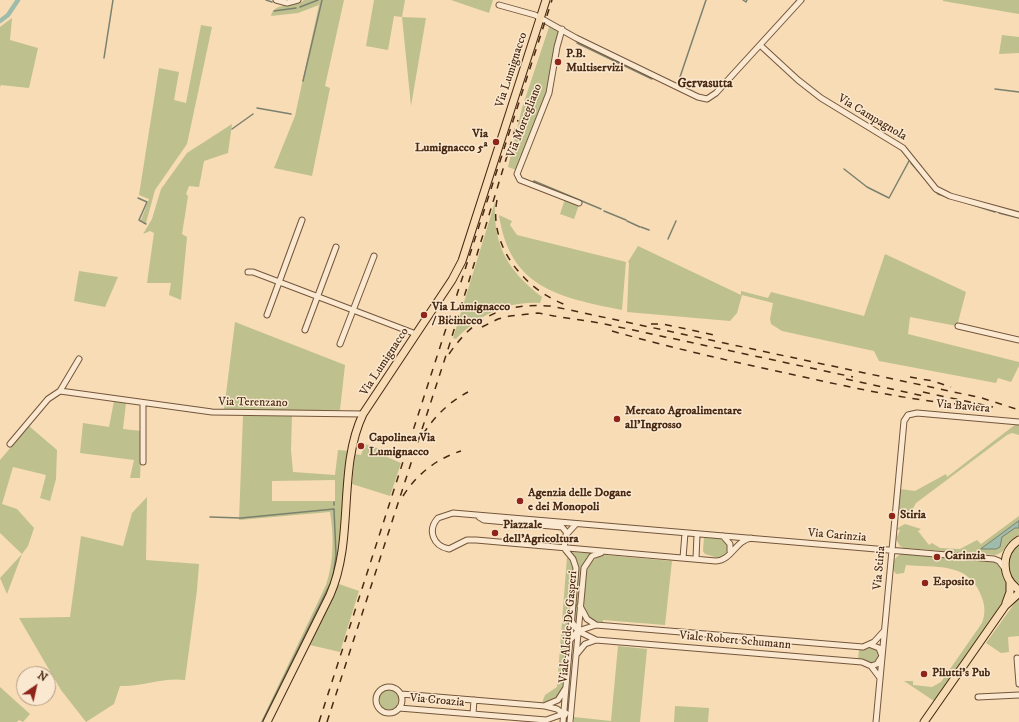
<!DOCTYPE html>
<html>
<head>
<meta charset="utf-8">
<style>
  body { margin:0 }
  #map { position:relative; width:1019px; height:722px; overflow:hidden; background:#f7dcb6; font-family:"IM FELL DW Pica",serif }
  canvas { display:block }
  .north { position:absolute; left:16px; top:666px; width:40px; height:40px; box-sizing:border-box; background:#fae8d0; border:1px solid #b39c84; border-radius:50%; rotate:34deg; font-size:11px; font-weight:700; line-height:16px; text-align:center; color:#492912 }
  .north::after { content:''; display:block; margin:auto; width:14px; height:18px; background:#8f2418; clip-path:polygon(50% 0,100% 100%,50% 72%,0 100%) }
</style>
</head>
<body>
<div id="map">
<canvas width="1019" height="722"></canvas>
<div class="north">N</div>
</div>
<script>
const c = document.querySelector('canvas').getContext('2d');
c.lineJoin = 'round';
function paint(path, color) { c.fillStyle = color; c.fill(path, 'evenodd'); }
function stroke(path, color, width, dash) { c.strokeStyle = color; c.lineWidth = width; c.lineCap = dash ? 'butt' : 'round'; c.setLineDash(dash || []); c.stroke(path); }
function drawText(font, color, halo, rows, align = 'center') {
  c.font = font + ' "IM FELL DW Pica",serif'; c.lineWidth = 3; c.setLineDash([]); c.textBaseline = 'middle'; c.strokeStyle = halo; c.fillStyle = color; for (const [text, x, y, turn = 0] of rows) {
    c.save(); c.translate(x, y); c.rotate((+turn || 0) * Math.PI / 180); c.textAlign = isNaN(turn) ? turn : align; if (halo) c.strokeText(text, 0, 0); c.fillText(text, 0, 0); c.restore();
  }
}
paint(new Path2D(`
  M304,0H344L325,86L330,88L312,176L274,168L295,116L319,5L298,13L271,16C275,0 293,10 304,0Z
  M374,0H405L402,17L426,18L411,106L402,17L394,16L388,50L366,46Z
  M451,0H493L489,13Z
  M943,0H1019V14L943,1Z
  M12,18L10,40L38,48L29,88L1,85L0,87V27Z
  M550,24L557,29L559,33L548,88L516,170L508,167L522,108Z
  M201,25L212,27L187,144L155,190L146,223L141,220L149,199L139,195L159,68L179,72L174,100L186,103Z
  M1002,35L1019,37V53L999,54Z
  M232,124L228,153L204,161L199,187L189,186L186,194L188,196L182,234L187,237L181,300L169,295L171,283H147L154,233L150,231L143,234L152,219L161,189L187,153Z
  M565,199L579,205L574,219L560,214Z
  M495,202C493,246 508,271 542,297L540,303C506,301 479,315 456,339L453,338Z
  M499,215L512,221L510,225L517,235L626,262L622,310C558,297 510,288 499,215Z
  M638,246L741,295V291L768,298L771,292L864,316L885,254L966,292L957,326L910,317L908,334L1019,362V366L1011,382L998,378L996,383L879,361L874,351L782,331L771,324L770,319L773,303L742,295L737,313L730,321L627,312L629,263L628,262Z
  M79,271L118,277L105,307L74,301Z
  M235,322L345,365L340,410H224Z
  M114,401L126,403L123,429L142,431L140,478H130L134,460L80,453L83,423L109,427Z
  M243,416H292L291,450L293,472L335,475L338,450L350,451L337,566L333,581L264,722H261L326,585C334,561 334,536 330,512L239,520ZM335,480V501H272V481Z
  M1016,424L1019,425V435L1012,433L1007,435L916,503L909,516H904L898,513L900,489L915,491L946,474L947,477Z
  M29,426L57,450L56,479L50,501L40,498L46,475L13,467L2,504L17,509L34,528L28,546L22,554L7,594L0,578L22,554L0,533V460Z
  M365,444L383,450L387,457L401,463L390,496L352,484L355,454L361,455Z
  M147,497L146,560L199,564L197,590L185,680C163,677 142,687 120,686L114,704L86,722L61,690L19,618L70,617L81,536L123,546L132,513Z
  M1019,516V535C1009,540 1006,553 995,555L904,548L900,546L896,539L900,530L896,529L905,524L921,529L918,531L929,545L932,543L940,548L960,549L977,540L981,544Z
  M704,537L721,538L727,543C728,551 727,556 718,558L705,554L703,551Z
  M1019,543V586C1004,574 1006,555 1019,543Z
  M569,552L592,553L584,562L581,570L576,625L574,620L578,569Z
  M901,554L994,562L999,566L1008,584L1006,597L934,701L904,681H913V685L932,687L941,682L982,623C986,612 985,604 980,593C967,562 935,568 906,565L904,573L896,574C890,567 893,558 901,554Z
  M605,555L672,561L665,625L603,620V624C581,619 583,605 585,588C586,571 587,559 605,555Z
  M567,557L571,563L574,572L564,685L557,698L542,703L545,695L557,687Z
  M339,584L359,591L340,652L310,645Z
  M1019,597V636L1008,637L1009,652L1001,653L986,643Z
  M618,646L647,649L640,722H574V717L611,721Z
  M871,648L876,649L879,656L876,662L871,663L858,660L859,650Z
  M0,687L30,714L23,722L19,720L17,722H0Z
  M379 700a10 10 0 1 1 20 0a10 10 0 1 1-20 0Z
  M675,706L709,708L708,722H674Z`), '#bec08d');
const water = new Path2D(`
  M1019,521V528H1015L1002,537L1000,547L996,549H981Z`);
paint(water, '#9ebcab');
stroke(water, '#7c816e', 1);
stroke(new Path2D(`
  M266,0L272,2
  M743,0L746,2L747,0
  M300,7L318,0
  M274,11L296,8
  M577,43L652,79
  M104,58L113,0
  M679,80L706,0
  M303,81L322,0
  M995,89L1019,92
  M257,108L291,114
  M232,129L253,114
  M911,163L938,194L995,212
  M844,169L867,187L889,198L909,161
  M533,182L534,181L601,209
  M138,198L147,202L139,220L146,224
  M604,211L626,220
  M999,213L1019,218
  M627,221L640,227
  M641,227L649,230
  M668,239L676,221
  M334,505V502
  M210,517L241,518L334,509L336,555L333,576
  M262,722L330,584`), '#7c816e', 1.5);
stroke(new Path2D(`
  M0,21L8,15L18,0`), '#9ebcab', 4.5);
const minor = new Path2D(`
  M276,0L287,3L298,0
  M499,5L535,15L576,38L698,97L707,99L716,93L801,0
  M562,29L557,47L549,93L517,174L520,180L579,203
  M760,45L798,80L821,98L903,148L936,189L950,196L1019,215
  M248,272H253L416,334
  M267,315L302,220
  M958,326L1019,340
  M305,330L336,247
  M340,344L374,256
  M60,391L79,359
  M10,444L48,399L60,391L212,412L363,414
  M143,462V403
  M479,517L484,520L562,527L567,533
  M723,536L730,544V551
  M751,538C735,541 732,560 716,561L476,540H467L449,549C433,546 427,530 438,518L453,513L994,559L999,561L1005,569
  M564,548L566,535L576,524
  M683,558L685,533
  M696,559L697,534
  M580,606L587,619L596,625
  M572,622L578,631L596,640L862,662L871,666L880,678
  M571,639L578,631L596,625L863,647L874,642L884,631
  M871,645L879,648L882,656L877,664L871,666
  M576,655L585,644L596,640
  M1017,658L1019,684
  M376 700a13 13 0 1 1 26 0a13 13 0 1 1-26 0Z
  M401,694L545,706L557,709L565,715
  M978,697L1019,695
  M546,705L558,700L565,689
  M399,708L546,720L566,713
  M473,714L474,700
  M563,722L576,568L573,559L564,548
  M570,722L584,568L592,556L601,553
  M876,722L904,421L908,415L917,413L1019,422`);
const major = new Path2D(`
  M1019,540C1000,552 1001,578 1019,590
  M1006,603L1010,592V582
  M267,722L330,595C355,538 337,469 363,414L452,280L462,261L546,0
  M924,722L1005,606L1019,593`);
stroke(minor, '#74563b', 7);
stroke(major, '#492912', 9);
stroke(minor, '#fae8d0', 5);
stroke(major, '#f7dcb6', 7);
stroke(new Path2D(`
  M497,200C488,246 525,290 566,305
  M651,324H663L714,335
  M482,327L498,319L510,316L538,313L554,316L600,323L853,377
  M612,331C675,349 739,363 804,377C854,388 904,399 956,404
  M449,354C476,315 504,303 551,306L982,398L1019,410
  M910,377L933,381L951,387
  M846,379L928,397
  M923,392L993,407
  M423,434C435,416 449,402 468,392
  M403,496C417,474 436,459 461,451
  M319,722L552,0
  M327,722L450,343L518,120`), '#492912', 1.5, [7, 7]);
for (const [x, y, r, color] of [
  [558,62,4,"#8f2418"],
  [496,142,4,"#8f2418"],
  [424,315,4,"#8f2418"],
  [617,419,4,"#8f2418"],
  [361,446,4,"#8f2418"],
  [520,501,4,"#8f2418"],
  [892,516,4,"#8f2418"],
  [495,533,4,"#8f2418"],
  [937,557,4,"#8f2418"],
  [925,583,4,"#8f2418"],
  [924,674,4,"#8f2418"]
]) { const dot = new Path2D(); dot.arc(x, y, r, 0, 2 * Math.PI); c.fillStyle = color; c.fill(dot); stroke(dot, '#fae8d0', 1.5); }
drawText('bold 12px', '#492912', '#fae8d0', [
  ["P.B.",566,55],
  ["Multiservizi",566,69],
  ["Via",488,135,"right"],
  ["Lumignacco 5ª",488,149,"right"],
  ["Via Lumignacco",432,308],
  ["/ Bicinicco",432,322],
  ["Mercato Agroalimentare",625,412],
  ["all’Ingrosso",625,426],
  ["Capolinea Via",369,439],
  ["Lumignacco",369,453],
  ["Agenzia delle Dogane",528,494],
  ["e dei Monopoli",528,508],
  ["Stiria",900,516],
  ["Piazzale",503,526],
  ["dell'Agricoltura",503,540],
  ["Carinzia",945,557],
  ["Esposito",933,583],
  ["Pilutti's Pub",932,674]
], 'left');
drawText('12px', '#492912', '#fae8d0', [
  ["Via Lumignacco",512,70,-72],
  ["Via Campagnola",872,118,31],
  ["Via Mortegliano",525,121,-69],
  ["Via Lumignacco",385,362,-57],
  ["Via Terenzano",253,403,1],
  ["Via Baviera",963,407,5],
  ["Via Carinzia",837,536,5],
  ["Via Stiria",880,568,-85],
  ["Viale Alcide De Gasperi",569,627,-85],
  ["Viale Robert Schumann",735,641,5],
  ["Via Croazia",437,701,5]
]);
drawText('bold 13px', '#492912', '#fae8d0', [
  ["Gervasutta",705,84]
]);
</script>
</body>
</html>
